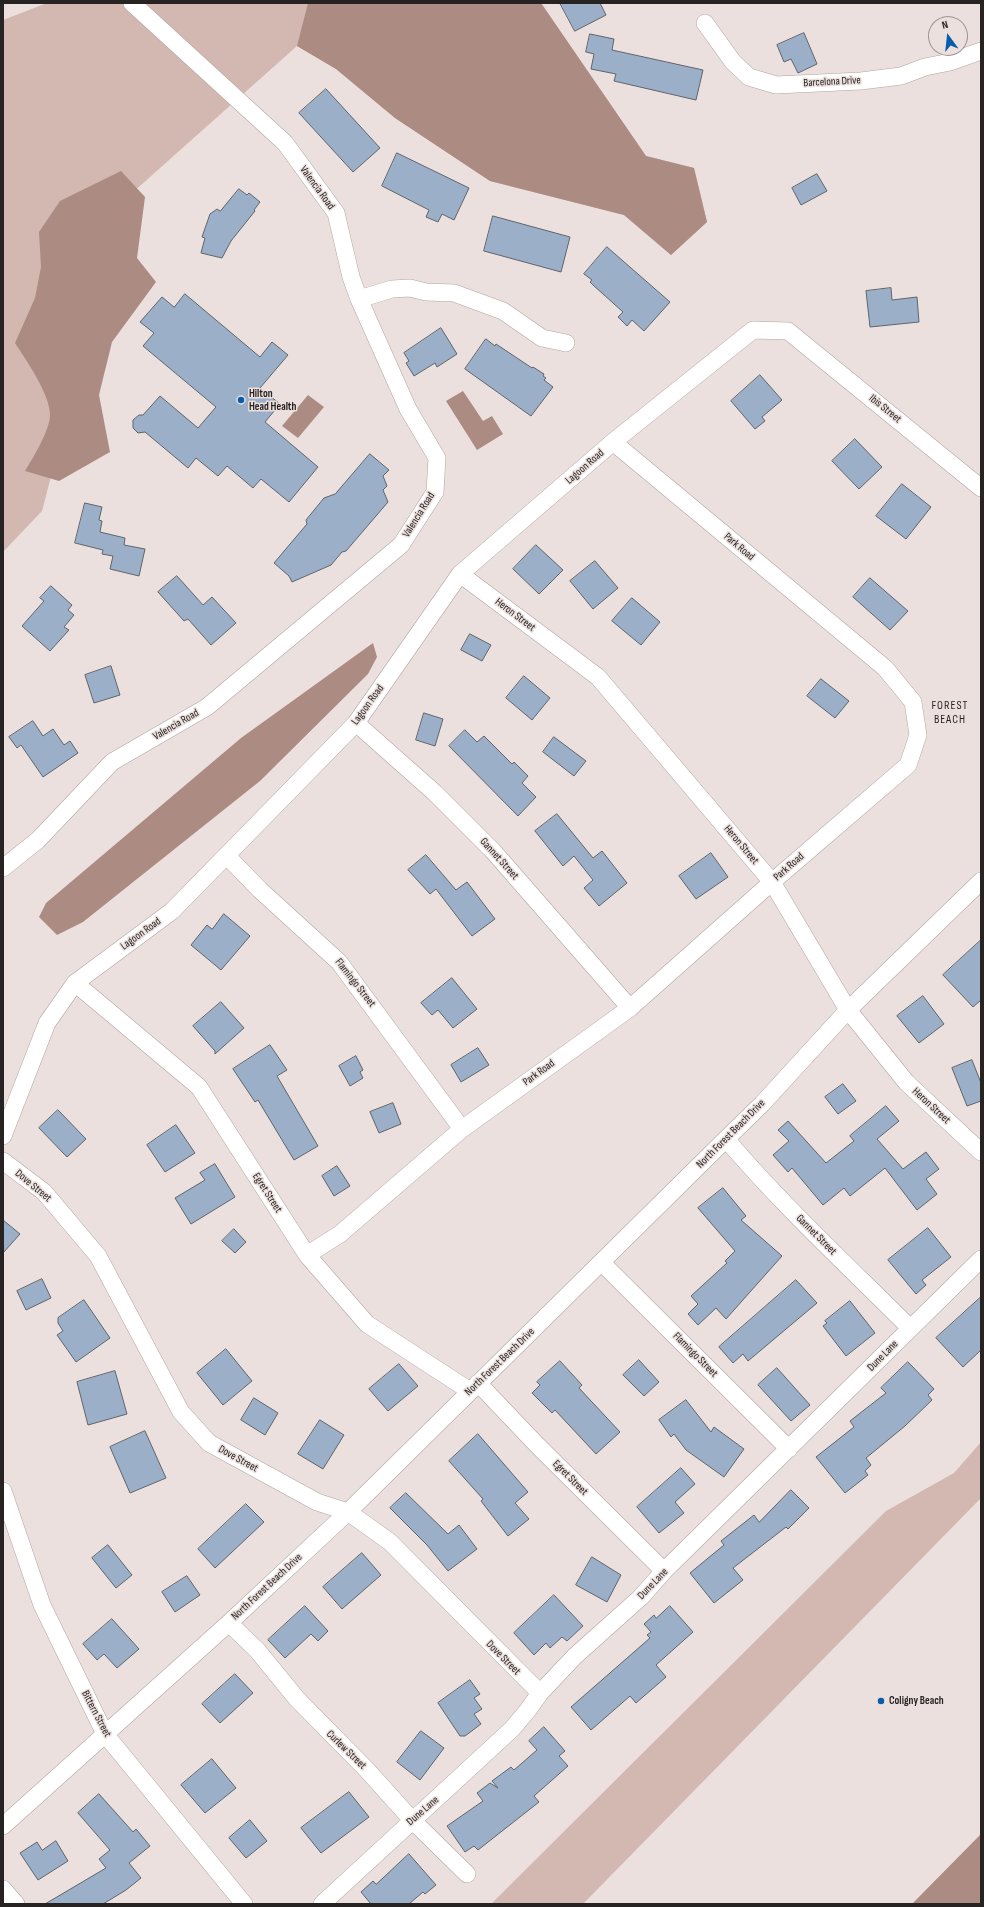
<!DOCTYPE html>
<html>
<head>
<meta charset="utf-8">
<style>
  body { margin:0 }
  #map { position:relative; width:984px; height:1907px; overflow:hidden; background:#ebe0dd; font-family:"Sofia Sans Condensed",sans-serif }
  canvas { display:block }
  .frame { position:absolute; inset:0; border:4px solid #272322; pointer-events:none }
  .north { position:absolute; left:928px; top:16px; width:40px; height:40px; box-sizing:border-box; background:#ebe0dd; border:1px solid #9d9492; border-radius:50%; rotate:345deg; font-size:11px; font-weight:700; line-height:16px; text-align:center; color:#272322 }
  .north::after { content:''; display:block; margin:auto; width:14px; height:18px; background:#085dab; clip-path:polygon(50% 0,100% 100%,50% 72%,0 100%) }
</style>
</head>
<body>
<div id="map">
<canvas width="984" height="1907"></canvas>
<div class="frame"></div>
<div class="north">N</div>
</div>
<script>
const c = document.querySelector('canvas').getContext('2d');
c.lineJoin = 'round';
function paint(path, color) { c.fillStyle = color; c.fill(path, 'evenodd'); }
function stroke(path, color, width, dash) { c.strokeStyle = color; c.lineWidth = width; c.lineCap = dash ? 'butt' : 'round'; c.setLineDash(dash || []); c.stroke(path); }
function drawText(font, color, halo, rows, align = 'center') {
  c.font = font + ' "Sofia Sans Condensed",sans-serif'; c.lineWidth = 3; c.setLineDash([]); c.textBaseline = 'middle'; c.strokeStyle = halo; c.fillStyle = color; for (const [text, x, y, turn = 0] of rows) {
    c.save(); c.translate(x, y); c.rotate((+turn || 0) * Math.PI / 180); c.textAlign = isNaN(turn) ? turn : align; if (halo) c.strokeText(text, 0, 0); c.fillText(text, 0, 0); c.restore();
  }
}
paint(new Path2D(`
  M47,3H541L646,156L694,168L707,222L671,255L624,215L490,181L395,118L336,69L297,46L123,201L42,511L3,552V20Z
  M981,1442V1498L583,1904H491L886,1511L954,1473Z`), '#d3b8b1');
paint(new Path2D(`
  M308,3H541L646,156L694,168L707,222L671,255L624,215L490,181L395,118L336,69L297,46Z
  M121,171L145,197L137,258L156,282L112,342L99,395L110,452L59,481L25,471C33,458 50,430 50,415C50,394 26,360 15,343L35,298L41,267L39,232L60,201Z
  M463,391L483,421L492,416L503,434L477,450L446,401Z
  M308,395L324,407L298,438L282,426Z
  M373,643L377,657L368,674L260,781L83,922L57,935L39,917L46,903L241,738Z
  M981,1834V1904H912Z`), '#ac8b83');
const building = new Path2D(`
  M560,3H600L606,15L575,31Z
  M804,33L817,64L798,73L791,59L784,62L777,45Z
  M590,34L614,39L612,50L703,70L696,100L614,81L616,74L591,69L594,54L586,52Z
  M326,89L380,148L353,172L299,113Z
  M397,153L469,188L454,220L442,214L438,222L426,217L429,210L382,186Z
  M817,174L827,191L801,205L792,188Z
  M239,189L247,195L249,193L260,202L254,210L255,211L231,241L222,258L201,253L205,238L202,237L210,214L217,209L220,211Z
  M493,216L570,237L561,272L484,251Z
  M607,247L670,302L644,331L632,320L627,326L618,317L623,312L593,285L590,282L592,280L584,274Z
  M891,288L892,300L917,297L919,322L870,327L866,291Z
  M185,294L260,357L272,342L288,355L260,388L280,404L265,422L318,467L289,502L261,479L253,488L227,466L218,476L196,458L188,468L145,432L138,433L133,428V420L139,415H143L160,396L198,428L216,407L143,346L154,333L140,322L162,297L174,307Z
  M441,328L457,354L437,367L435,363L414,376L406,363L409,361L404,353Z
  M486,339L495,346L496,344L532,368L533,367L544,374L543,376L546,378L544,380L553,387L531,416L465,369Z
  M760,375L782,400L762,417L765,421L755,429L731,401Z
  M855,439L882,467L859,489L832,461Z
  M370,454L389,470L383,476L387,486L383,490L388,502L346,551L342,552L331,565L292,582L289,576L274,563L307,524L306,520L324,498L335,494Z
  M902,484L931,507L906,539L876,516Z
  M85,503L102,507L99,520L102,521L100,532L125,538L124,545L145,549L139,576L110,569L113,556L102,554L103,550L75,543Z
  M536,545L563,570L539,594L513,569Z
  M595,561L618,588L593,609L570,581Z
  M177,576L203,605L212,597L236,623L211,645L188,619L184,621L158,592Z
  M870,578L908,611L890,630L853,597Z
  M51,586L72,605L68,610L74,615L64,627L69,630L50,651L22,626L44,601L40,598Z
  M632,598L660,622L641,645L612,621Z
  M470,634L491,645L482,661L461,650Z
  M111,666L120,695L94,703L85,675Z
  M524,676L550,698L532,720L506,698Z
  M821,679L849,701L835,718L807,696Z
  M424,713L443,719L435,746L416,740Z
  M33,721L43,736L53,729L64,745L70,741L78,753L43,777L21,745L17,748L9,737Z
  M465,730L477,742L484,736L512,764L514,762L528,776L522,783L536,797L518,816L449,746Z
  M554,737L586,761L574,776L543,752Z
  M557,814L593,858L602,851L627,883L599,906L584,888L593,880L574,856L563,866L535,831Z
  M711,853L728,877L696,899L679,876Z
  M426,855L456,890L467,882L495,919L472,936L436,889L430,894L408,870Z
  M224,914L250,936L221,970L191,945L207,925L212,929Z
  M981,940V1000L973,1007L943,975Z
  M452,978L477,1009L453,1028L438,1010L432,1015L421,1003Z
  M923,996L944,1024L919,1043L897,1016Z
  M221,1002L244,1028L215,1054V1051L193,1026Z
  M270,1045L287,1070L277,1076L318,1146L294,1160L258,1100L255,1102L233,1069Z
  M478,1048L489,1065L461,1082L451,1065Z
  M356,1056L363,1070L360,1072L363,1078L350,1086L339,1066Z
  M972,1060L981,1083V1101L967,1106L952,1068Z
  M843,1084L856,1101L838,1114L825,1097Z
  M393,1103L401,1124L379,1133L370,1112Z
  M886,1106L899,1121L877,1139L903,1169L926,1152L939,1169L926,1179L937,1194L917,1210L885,1168L850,1196L844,1188L823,1205L792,1168L788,1172L773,1155L789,1141L778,1130L788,1121L826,1163L854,1141L850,1136Z
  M58,1110L86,1139L67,1157L39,1128Z
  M176,1125L195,1153L165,1172L147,1145Z
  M215,1164L235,1197L191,1224L175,1198L205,1180L200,1173Z
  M337,1166L350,1186L334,1196L322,1176Z
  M723,1188L746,1216L741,1220L782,1256L726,1319L716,1308L698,1325L688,1314L698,1304L691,1296L727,1263L725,1261L735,1251L698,1208Z
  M3,1220L20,1234L3,1253Z
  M928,1228L951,1257L922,1280L926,1285L916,1294L888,1260Z
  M234,1229L246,1242L235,1253L222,1241Z
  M42,1279L51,1298L26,1310L17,1291Z
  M796,1280L817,1303L748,1361L743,1354L733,1363L719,1347Z
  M981,1297V1350L963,1367L936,1338Z
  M84,1300L110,1338L76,1362L57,1335L63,1331L58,1323V1318Z
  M850,1301L875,1333L846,1356L823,1326L827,1323L825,1321Z
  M226,1349L252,1381L223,1405L197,1373Z
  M639,1360L659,1382L644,1396L623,1375Z
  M560,1361L582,1385L579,1388L620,1432L596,1454L555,1410L552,1413L532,1393L540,1385L537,1382Z
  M908,1362L934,1389L928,1395L932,1400L905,1426L866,1458L871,1465L865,1471L868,1475L845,1493L816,1457L854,1427L850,1421L886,1393L881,1388Z
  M399,1364L418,1386L388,1411L369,1389Z
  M777,1368L810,1405L791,1421L758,1385Z
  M115,1371L127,1414L88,1425L77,1382Z
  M254,1398L278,1413L265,1435L241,1420Z
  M686,1400L711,1432L714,1427L744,1449L724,1477L686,1450L674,1434L671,1437L659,1420Z
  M320,1420L344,1435L323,1469L298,1454Z
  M145,1431L166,1478L130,1493L110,1447Z
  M478,1434L528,1492L515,1503L529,1519L508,1536L481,1501L483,1499L449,1461Z
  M681,1468L695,1484L675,1502L684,1513L659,1533L637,1507Z
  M791,1490L809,1508L788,1529L786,1527L733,1568L743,1580L714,1603L690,1573L724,1545L721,1541L754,1515L759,1522Z
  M406,1493L448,1534L459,1525L477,1549L448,1571L427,1545L390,1508Z
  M246,1504L264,1522L215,1568L198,1549Z
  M108,1545L132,1575L116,1588L92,1558Z
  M362,1553L381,1575L342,1609L323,1587Z
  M592,1557L621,1575L607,1602L576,1585Z
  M187,1576L200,1595L175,1612L162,1592Z
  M554,1595L583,1626L567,1641L562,1637L550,1648L546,1643L534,1655L514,1633Z
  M305,1606L328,1631L318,1641L311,1634L285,1658L268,1640Z
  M670,1606L693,1632L656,1665L666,1677L636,1703L630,1696L591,1730L571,1707L650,1638L647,1635L651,1632L644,1624L654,1615L656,1618Z
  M112,1619L139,1649L117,1668L104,1654L97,1660L83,1644Z
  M235,1674L253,1693L220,1723L202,1704Z
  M470,1680L480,1694L474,1698L482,1709L474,1714L481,1724L465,1736H460L438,1703Z
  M544,1727L565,1751L559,1756L568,1766L534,1796L539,1802L478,1850L474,1846L465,1852L447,1826L483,1801L477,1793L490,1783L498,1788L492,1781L511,1767L514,1770L537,1750L529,1741Z
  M421,1731L444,1748L420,1780L397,1762Z
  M212,1759L236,1788L205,1813L181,1785Z
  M349,1792L369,1817L321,1853L301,1828Z
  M99,1794L133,1832L136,1829L150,1846L129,1863L141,1878L126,1890L103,1904H45L106,1868L99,1859L110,1850L78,1813Z
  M250,1820L267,1841L246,1858L229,1838Z
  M56,1841L68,1861L38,1880L20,1853L37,1842L42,1850Z
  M409,1854L436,1885L425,1894L423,1892L409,1904H371L361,1892L373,1881L376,1884Z`);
paint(building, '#9bb0c8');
stroke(building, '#5e646a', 1);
const minor = new Path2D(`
  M705,23L733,62L749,77L776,85L861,81L901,76L925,67L950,62L981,51
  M359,299L392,289L410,288L426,292L454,293L503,311L542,338L566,343
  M460,574L598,677L772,882L848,1010L906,1082L981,1152
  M356,723L435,793L493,851L630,1008
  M227,856L260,890L339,962L462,1129
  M3,868L38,840L112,762L207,707L401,545L435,492L437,458L408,409L359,299L351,277L336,213L285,143L132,3
  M75,983L199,1087L307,1255L367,1324L470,1391
  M3,1136L47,1023L75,983L172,911L356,723L460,574L613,442L753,330L788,331L981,488
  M726,1139C783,1206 848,1266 910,1328
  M3,1161L44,1192L98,1256L181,1412L209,1443L317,1502L348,1512L390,1542L540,1693
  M307,1255L340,1234L462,1129L630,1008L772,882L908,765L918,735L913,702L885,668L613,442
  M602,1263L789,1449
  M478,1383L537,1445L664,1571
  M3,1491L42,1605L105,1734L244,1904
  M230,1622L232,1626L257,1650L297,1699L367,1770L412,1820L467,1874
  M3,1826L230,1622L348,1512L726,1139L762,1104L848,1010L981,881
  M3,1889L16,1904
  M322,1904L512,1729L528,1710L540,1693L575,1656L641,1597L664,1571L981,1259`);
stroke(minor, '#afa5a2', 18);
stroke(minor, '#fff', 17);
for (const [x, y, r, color] of [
  [241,400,4,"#085dab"],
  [881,1701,4,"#085dab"]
]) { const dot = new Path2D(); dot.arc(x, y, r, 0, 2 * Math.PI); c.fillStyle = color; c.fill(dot); stroke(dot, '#ebe0dd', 1.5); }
drawText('11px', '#272322', '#ebe0dd', [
  ["Barcelona Drive",832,82,-3],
  ["Valencia Road",317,188,54],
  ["Ibis Street",885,409,39],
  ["Lagoon Road",585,467,-41],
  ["Valencia Road",419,515,-58],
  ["Park Road",739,547,40],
  ["Heron Street",515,615,37],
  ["Lagoon Road",368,705,-54],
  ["Valencia Road",176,725,-30],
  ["Heron Street",741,845,50],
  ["Gannet Street",499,859,48],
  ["Park Road",789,867,-41],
  ["Lagoon Road",141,934,-36],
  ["Flamingo Street",355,983,52],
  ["Park Road",539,1073,-36],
  ["Heron Street",931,1106,43],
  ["North Forest Beach Drive",731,1134,-45],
  ["Dove Street",33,1186,40],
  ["Egret Street",267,1193,57],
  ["Gannet Street",816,1235,45],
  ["Flamingo Street",695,1355,45],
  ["Dune Lane",883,1356,-45],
  ["North Forest Beach Drive",500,1362,-44],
  ["Dove Street",238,1459,29],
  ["Egret Street",570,1478,45],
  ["Dune Lane",653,1584,-46],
  ["North Forest Beach Drive",267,1587,-43],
  ["Dove Street",503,1658,45],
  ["Bittern Street",96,1714,62],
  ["Curlew Street",346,1750,44],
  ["Dune Lane",423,1811,-41]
]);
drawText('bold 11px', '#272322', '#ebe0dd', [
  ["Hilton",249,394],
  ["Head Health",249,407],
  ["Coligny Beach",889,1701]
], 'left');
c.letterSpacing = '1px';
drawText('12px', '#272322', '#ebe0dd', [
  ["FOREST",950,706],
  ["BEACH",950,720]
]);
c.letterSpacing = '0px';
</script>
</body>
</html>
